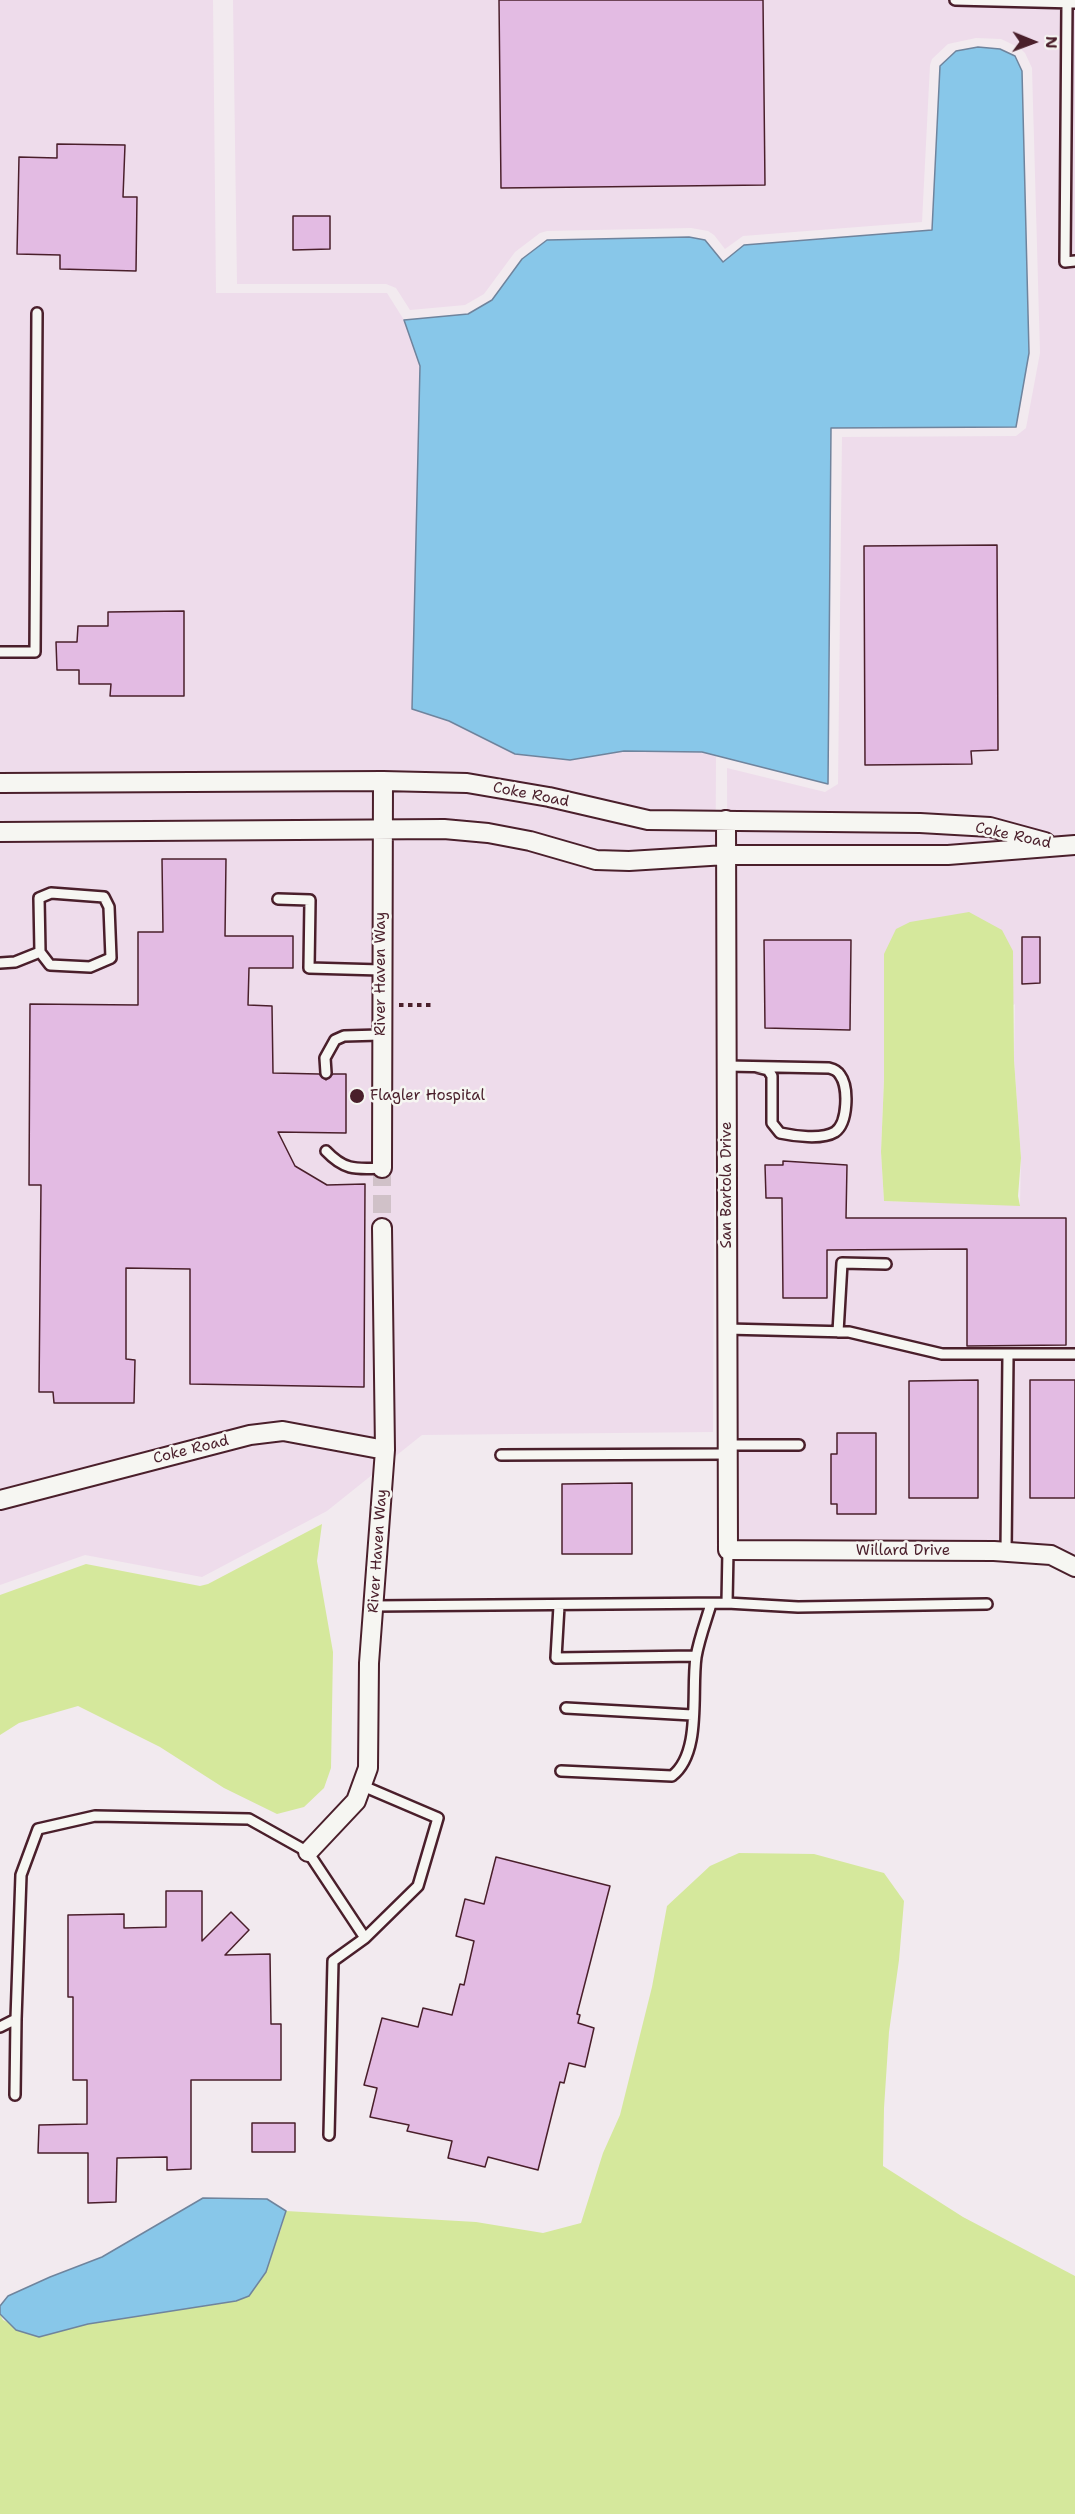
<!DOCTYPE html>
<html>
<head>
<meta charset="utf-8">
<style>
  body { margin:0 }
  #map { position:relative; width:1075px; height:2514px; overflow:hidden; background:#f2eaef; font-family:"Shantell Sans",sans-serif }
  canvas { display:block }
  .north { position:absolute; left:1003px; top:12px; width:60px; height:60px; -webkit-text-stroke:4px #f6f6f2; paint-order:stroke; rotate:91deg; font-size:16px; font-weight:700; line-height:24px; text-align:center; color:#4a1f2b }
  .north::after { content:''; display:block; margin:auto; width:21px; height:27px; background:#4a1f2b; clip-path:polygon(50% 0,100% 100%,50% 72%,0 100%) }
</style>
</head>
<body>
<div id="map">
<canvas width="1075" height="2514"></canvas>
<div class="north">N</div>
</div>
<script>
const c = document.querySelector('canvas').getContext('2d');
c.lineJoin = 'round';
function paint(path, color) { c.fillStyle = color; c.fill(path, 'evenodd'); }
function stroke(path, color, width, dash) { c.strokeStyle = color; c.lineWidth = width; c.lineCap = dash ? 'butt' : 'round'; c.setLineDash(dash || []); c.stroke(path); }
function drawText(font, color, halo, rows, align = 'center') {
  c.font = font + ' "Shantell Sans",sans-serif'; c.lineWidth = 5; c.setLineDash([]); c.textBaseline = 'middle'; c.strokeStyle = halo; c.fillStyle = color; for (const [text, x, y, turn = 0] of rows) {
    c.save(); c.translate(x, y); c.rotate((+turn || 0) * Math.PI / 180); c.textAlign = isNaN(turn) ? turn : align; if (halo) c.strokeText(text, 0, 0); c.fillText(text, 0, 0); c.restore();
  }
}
paint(new Path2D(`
  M0,0H213L216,293H387L404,320L420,366L413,709L449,721L515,754L570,760L624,751L702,752L716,756L713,1432L422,1435L327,1511L202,1577L85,1555L0,1585Z
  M233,0H1075V1562L736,1560L729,1373L727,768L825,792L838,784L842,437L1016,436L1026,428L1040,353L1032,68L1025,53L1020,48L1001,39L976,38L948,44L932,59L930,65L922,222L743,236L725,249L714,235L708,231L691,228L547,231L540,233L515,252L484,294L465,305L410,310L396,288L386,284H237ZM1015,1004L1014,1060L1021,1158L1020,1205L884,1201L881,1152L884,1080Z`), '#eedceb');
paint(new Path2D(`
  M969,912L1002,930L1013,951L1014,1060L1021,1158L1018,1196L1020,1206L884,1201L881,1152L884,1080V954L896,929L910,922Z
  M322,1524L317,1561L333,1652L331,1768L324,1788L304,1807L277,1814L224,1788L160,1747L78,1706L19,1723L0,1735V1595L86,1564L200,1586L208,1584Z
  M739,1853L814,1854L884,1873L904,1901L899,1960L889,2032L884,2108L883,2166L963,2217L1075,2276V2514H0V2314L3,2320L39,2337L88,2324L280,2232L286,2211L476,2222L543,2233L581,2223L603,2153L620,2115L652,1987L667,1906L710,1866Z`), '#d5e89c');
const water = new Path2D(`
  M978,47L1000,49L1015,56L1022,71L1029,353L1016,427L831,428L828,784L702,752L624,751L570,760L515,754L449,721L412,709L420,366L404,320L468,314L492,300L522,259L547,240L689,237L705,240L723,262L744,245L932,230L940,66L956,51Z
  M203,2198L267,2199L286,2211L266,2272L249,2296L236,2301L88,2324L39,2337L16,2330L0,2314V2306L8,2296L50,2277L102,2257Z`);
paint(water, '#88c7e9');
stroke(water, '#6f849d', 1.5);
const building = new Path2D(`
  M499,0H763L765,185L501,188Z
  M57,144L125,145L123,197H137L136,271L60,269V255L17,254L19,157L57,158Z
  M293,216H330V249L293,250Z
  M997,545L998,750L971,751L972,764L865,765L864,546Z
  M184,611V696H110L111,684H79V670H57L56,642H77L78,626H108V612Z
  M162,859H226L225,936H293V968H249L248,1005L272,1006L273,1073L319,1074L326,1080L333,1074H346V1133L278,1132L295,1166L327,1185L365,1184L364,1387L190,1384V1269L126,1268V1359L135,1360L134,1403H54L53,1392H39L41,1185H29L30,1004L138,1005V932H163Z
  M1022,937H1040V983L1022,984Z
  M764,940H851L850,1030L765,1028Z
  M783,1161L847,1165L846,1218H1066V1345L967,1346V1249L827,1250V1298H783L782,1198H766L765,1165H783Z
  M978,1380V1498H909V1381Z
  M1030,1380H1075V1498H1030Z
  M837,1433H876V1514H837V1504H831V1454H837Z
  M632,1483V1554H562V1484Z
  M496,1857L610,1886L577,2014L580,2015L578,2023L594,2028L585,2067L569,2063L564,2083L560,2082L538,2170L488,2157L485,2167L448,2158L452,2141L407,2131L409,2125L370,2117L377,2088L364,2085L382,2018L418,2027L423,2008L452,2015L460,1984L464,1985L474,1941L456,1936L465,1899L484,1904Z
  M166,1891H202V1941L231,1912L249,1930L225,1955L270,1954L271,2024H281V2080H191V2169L167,2170V2157L117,2158L116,2202L88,2203V2153H38L39,2125L87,2124V2080H73V1997H68V1915L124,1914V1928L166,1927Z
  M252,2123H295V2152H252Z`);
paint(building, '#e3bbe3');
stroke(building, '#4a1f2b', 1.5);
stroke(new Path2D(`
  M382,1168V1228`), '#d0c1c8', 18, [18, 9]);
const service = new Path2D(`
  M955,0L1075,3
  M1067,3L1065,262L1075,261
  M0,652H35L37,313
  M51,893L104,897L109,907L111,958L90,967L50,965L40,952L39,898Z
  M278,899L310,900L309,968L381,970
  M0,963L15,962L40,952
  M727,1066L829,1068C833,1069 838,1071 840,1075C849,1087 848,1123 835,1132C822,1140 794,1136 780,1133L772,1123V1076L768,1070L756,1067
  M326,1073L325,1058L335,1040L344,1036L380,1035
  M326,1151C345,1171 356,1169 382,1168
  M727,1329L849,1332L942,1354H1075
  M838,1332L842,1263L886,1264
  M727,1445H799
  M501,1455L728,1454
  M1006,1552L1008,1356
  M727,1603L728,1550
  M374,1606L727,1603L798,1607L987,1604
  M559,1606L556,1658L696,1656
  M566,1708L692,1715
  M561,1771L672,1776C702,1753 691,1692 696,1657C699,1639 706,1621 711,1604
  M0,2027L16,2019L21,1875L38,1829L95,1816L249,1819L308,1852L365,1938L418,1886L438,1818L363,1786
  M15,2095L16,2019
  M329,2135L333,1961L365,1938`);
const minor = new Path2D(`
  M0,783L383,781L467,783L549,797L648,820L920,823L990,827L1045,842
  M726,820L728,1550L994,1551L1051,1555L1075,1567
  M0,832L444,829L488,833L530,841L596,860L629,861L726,855H948L1075,845
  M382,1168L383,781
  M0,1500L250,1435L283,1431L385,1450
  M308,1852L356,1801L368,1768L369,1663L385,1450L382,1228`);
stroke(service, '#4a1f2b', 14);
stroke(minor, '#4a1f2b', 22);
stroke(new Path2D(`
  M399,1005H434`), '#4a1f2b', 4, [4.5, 4.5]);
stroke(service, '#f6f6f2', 9);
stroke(minor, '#f6f6f2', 18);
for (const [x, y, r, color] of [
  [357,1096,8,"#4a1f2b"]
]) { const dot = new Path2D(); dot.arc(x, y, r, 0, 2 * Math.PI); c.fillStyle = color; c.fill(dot); stroke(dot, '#f6f6f2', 2); }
drawText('15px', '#4a1f2b', '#f6f6f2', [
  ["Coke Road",531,795,11],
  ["Coke Road",1013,836,12],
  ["River Haven Way",381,974,-90],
  ["San Bartola Drive",727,1185,-90],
  ["Coke Road",191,1450,-14],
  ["River Haven Way",378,1551,-86],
  ["Willard Drive",903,1551]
]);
drawText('15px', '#4a1f2b', '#f6f6f2', [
  ["Flagler Hospital",370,1096]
], 'left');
</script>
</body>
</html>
